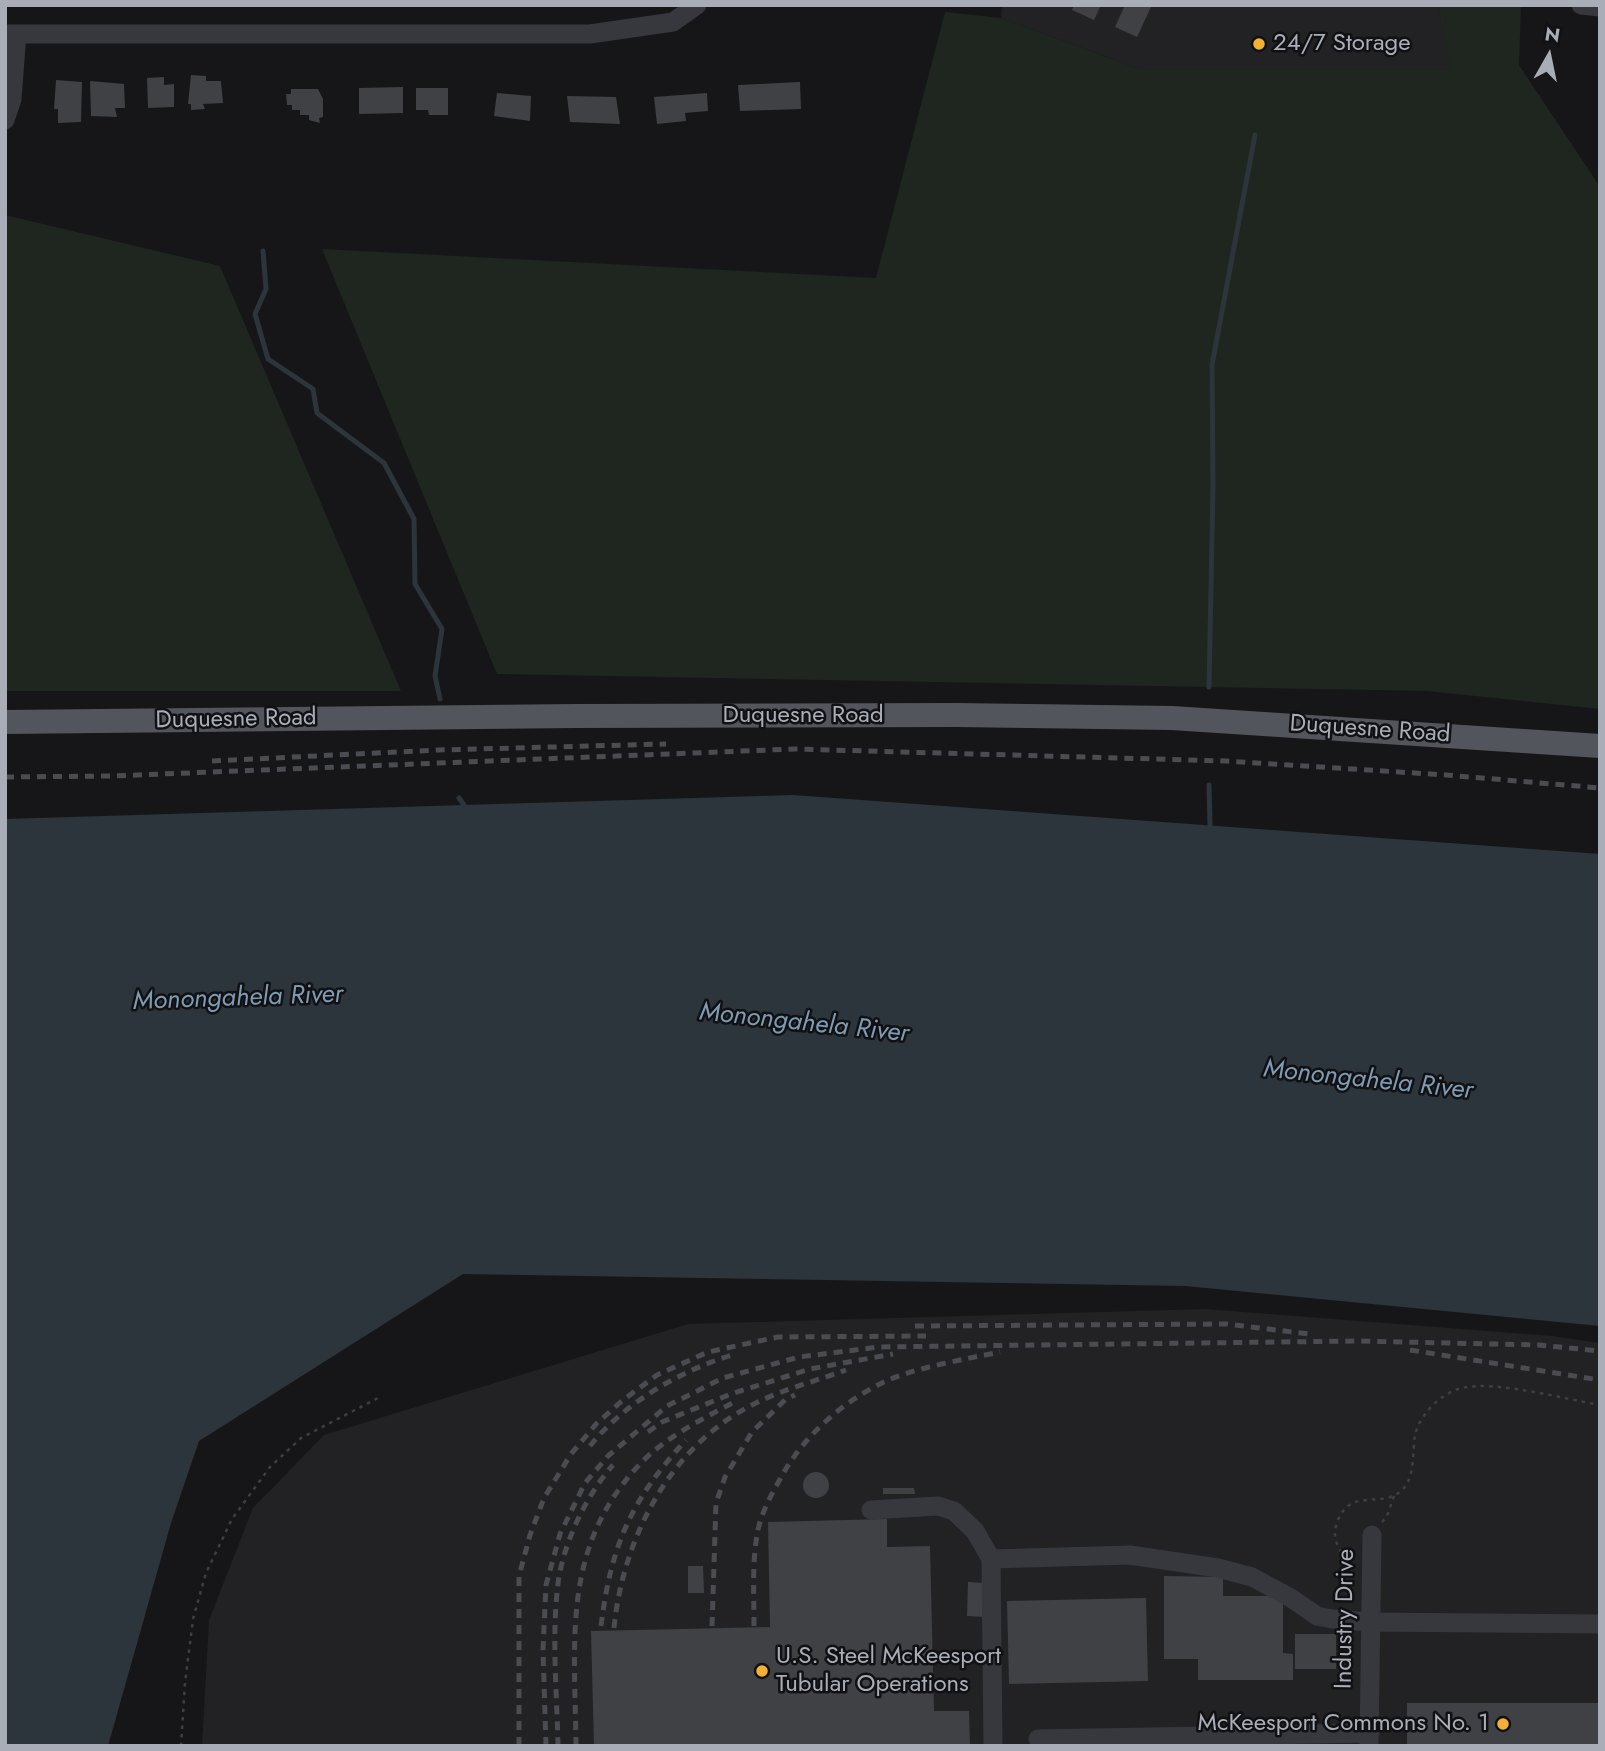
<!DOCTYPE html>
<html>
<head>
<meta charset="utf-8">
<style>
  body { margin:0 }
  #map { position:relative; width:1605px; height:1751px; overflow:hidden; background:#161618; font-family:Jost,sans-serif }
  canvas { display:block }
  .frame { position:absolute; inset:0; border:7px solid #a8adb8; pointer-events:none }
  .north { position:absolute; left:1514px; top:21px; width:70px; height:70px; -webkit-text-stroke:5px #111113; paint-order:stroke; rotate:9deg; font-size:19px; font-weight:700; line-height:28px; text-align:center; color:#a8adb8 }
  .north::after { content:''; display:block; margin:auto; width:24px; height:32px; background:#a8adb8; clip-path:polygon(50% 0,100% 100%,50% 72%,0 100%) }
</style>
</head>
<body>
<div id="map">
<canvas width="1605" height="1751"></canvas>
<div class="frame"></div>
<div class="north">N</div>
</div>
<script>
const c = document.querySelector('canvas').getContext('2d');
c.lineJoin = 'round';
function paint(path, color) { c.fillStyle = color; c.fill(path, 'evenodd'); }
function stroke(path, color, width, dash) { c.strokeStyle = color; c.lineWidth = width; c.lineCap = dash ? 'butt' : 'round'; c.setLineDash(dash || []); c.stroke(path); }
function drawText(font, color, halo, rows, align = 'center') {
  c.font = font + ' Jost,sans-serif'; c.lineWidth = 5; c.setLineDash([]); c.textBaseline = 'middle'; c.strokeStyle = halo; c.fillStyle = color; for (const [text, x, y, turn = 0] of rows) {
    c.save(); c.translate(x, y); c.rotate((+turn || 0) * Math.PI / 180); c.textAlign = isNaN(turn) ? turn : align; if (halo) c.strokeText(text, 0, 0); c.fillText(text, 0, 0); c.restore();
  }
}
paint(new Path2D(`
  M1002,5H1438L1452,70H1142L1001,18Z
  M1205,1309L1552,1336L1600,1343V1746H202L209,1620L253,1508L324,1435L688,1324Z`), '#222225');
paint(new Path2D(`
  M1438,5H1521L1519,65L1600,187V709L1427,691L497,674L322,249L876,278L945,12L1001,18L1142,70H1451Z
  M5,215L220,266L401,691H5Z`), '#1e261f');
paint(new Path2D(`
  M793,795L1600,854V1326L1185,1286L463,1274L199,1441L171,1523L108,1746H5V819Z`), '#2c353c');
stroke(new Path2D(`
  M263,251L266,289L255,314L268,359L313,389L317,413L384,463L414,519L415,584L442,629L435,676L440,699
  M1209,687L1213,487L1212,365L1255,135
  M1209,785L1210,826
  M459,798L464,805`), '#2c353c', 5);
paint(new Path2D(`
  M1074,5H1101L1094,20L1072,10Z
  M1125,5H1152L1137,37L1115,27Z
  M191,75L206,76V81H221L223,103L203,104L205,109L191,110V104H188Z
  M164,77V85L174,84V107L148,108L147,78Z
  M56,80L82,82L81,122L58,123V109H54Z
  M90,81L124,84L125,108H115L117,117L91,116Z
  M800,82L801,109L740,111L738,85Z
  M403,87V113L359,114V88Z
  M416,88H448V115H429L428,110H416Z
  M291,89H318L323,99V117L319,118L320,123L309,120V115H300V110H292V105H287L286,94H291Z
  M497,93L531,96L530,121L494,116Z
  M707,93L708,111L685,113L686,121L657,124L654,97Z
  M567,96L616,97L620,124L570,122Z
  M803 1485a13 13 0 1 1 26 0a13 13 0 1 1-26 0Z
  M883,1488H914L915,1494H883Z
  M887,1519V1547L930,1546L934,1711H969L970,1746H594L591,1631L770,1627L768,1522Z
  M688,1566H703L704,1593H688Z
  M1164,1576L1223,1577V1596H1283V1653L1293,1654V1680H1198V1659H1164Z
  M968,1582L986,1583L985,1617L967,1616Z
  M1146,1598L1148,1681L1009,1684L1007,1601Z
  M1295,1634H1336V1669H1295Z
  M1407,1703H1600V1746H1407Z`), '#404145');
stroke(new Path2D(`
  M1382,1522L1387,1516L1394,1496
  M1353,1575C1349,1563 1340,1553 1336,1541C1334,1534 1335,1527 1338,1520C1352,1487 1381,1509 1401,1491C1416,1478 1412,1452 1415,1435C1420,1414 1441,1393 1462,1388C1494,1380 1565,1399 1600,1405
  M181,1746L185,1683L193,1619L206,1573L232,1519L270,1467L301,1438L380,1397`), '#3d3f44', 2.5, [3.5, 5]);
stroke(new Path2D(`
  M1581,5L1600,7
  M5,34H590L673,22L697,5
  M5,120L12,99L17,34
  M871,1510L938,1506L954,1511L975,1531L991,1559L993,1746
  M991,1559L1130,1555L1218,1568L1252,1577L1291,1598L1317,1616L1332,1619L1371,1622L1600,1624
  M1038,1739L1370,1733
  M1369,1744L1372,1535`), '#37383d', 19);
stroke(new Path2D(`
  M5,722L576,716L956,715L1172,718L1600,746`), '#53555c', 24);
stroke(new Path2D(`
  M212,761L438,750L666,744
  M5,777L111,776L794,749L1226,761L1446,775L1600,788
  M915,1326L1227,1324L1309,1334
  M1410,1350L1600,1380
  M648,1432L662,1422L731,1394L810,1369L893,1354
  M590,1446C624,1403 680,1371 732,1355
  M601,1626C611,1545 631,1500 686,1440
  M712,1626L716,1503L725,1477L752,1432L785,1400L795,1395
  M754,1626C754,1595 752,1565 757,1535C760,1516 770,1497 779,1481C801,1439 839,1404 882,1383C912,1368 966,1359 1000,1352
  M614,1628C623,1537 671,1444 756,1403C784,1389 816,1381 846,1370
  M519,1746V1576L530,1535L544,1498L571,1454L597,1423L623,1400L657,1375L708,1352L778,1337L926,1336
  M546,1746L543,1650L546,1585L560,1534L585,1483L608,1456L667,1406L723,1378L799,1357L879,1347L1358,1341L1539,1345L1600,1351
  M558,1746C557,1696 552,1643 557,1593C560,1550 584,1498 613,1465
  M576,1746C575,1641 561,1547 640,1464C665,1437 706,1417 738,1400`), '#4a4c52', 5, [9, 7]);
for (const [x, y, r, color] of [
  [1259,44,7,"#f2b134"],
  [762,1671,7,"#f2b134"],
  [1503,1724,7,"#f2b134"]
]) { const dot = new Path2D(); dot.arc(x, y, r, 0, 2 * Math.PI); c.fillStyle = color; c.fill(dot); stroke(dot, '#111113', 2.5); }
drawText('24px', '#a8adb8', '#111113', [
  ["24/7 Storage",1273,44],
  ["U.S. Steel McKeesport",776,1657],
  ["Tubular Operations",776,1685],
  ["McKeesport Commons No. 1",1489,1724,"right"]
], 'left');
drawText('24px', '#a8adb8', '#111113', [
  ["Duquesne Road",803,716],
  ["Duquesne Road",236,720,-1],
  ["Duquesne Road",1370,730,4],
  ["Industry Drive",1346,1619,-89]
]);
drawText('italic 26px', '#7f9bb3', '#111113', [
  ["Monongahela River",238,999,-2],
  ["Monongahela River",804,1024,6],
  ["Monongahela River",1368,1081,6]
]);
</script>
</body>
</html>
